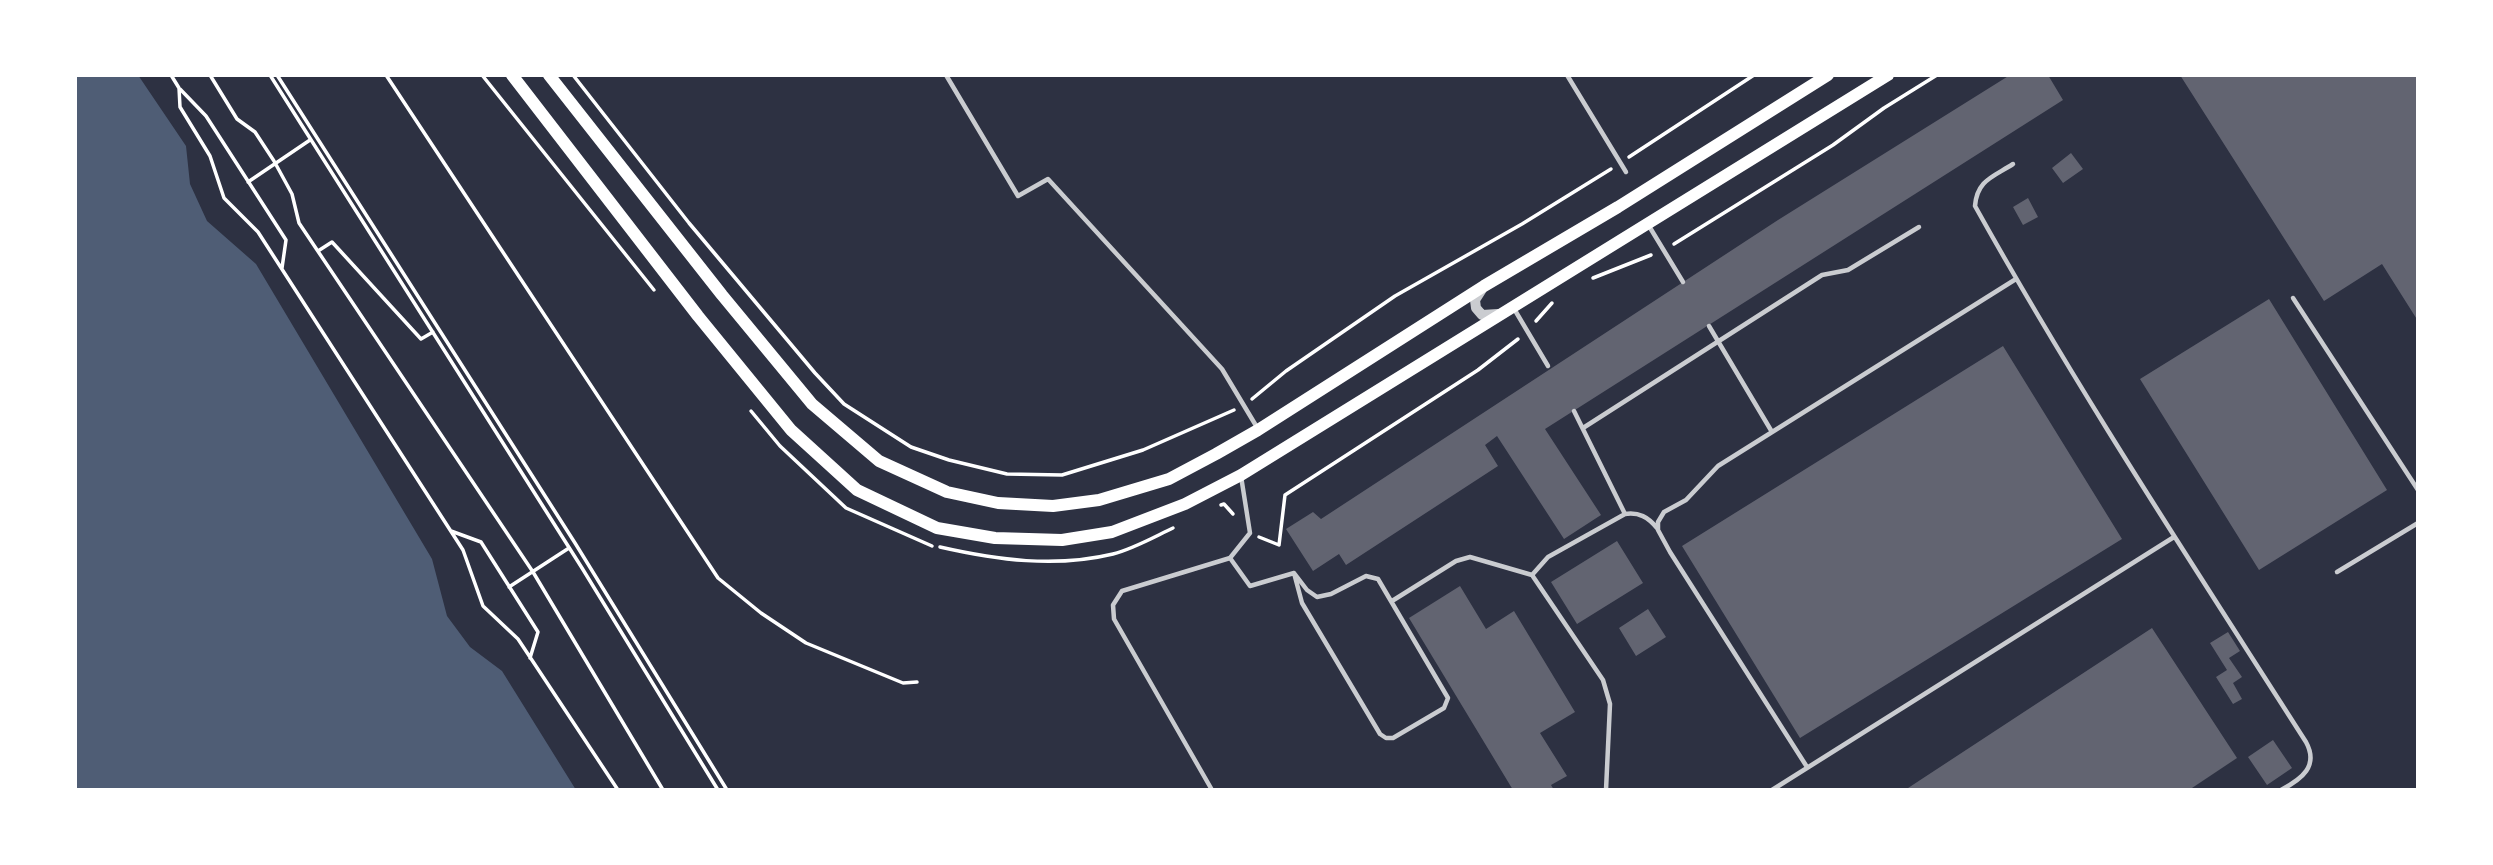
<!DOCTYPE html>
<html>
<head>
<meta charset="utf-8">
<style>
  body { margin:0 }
  #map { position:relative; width:2493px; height:865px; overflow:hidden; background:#2d3142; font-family:Montserrat,sans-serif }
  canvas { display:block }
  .frame { position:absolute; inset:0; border:77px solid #fff; pointer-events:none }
</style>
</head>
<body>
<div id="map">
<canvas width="2493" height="865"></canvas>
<div class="frame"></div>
</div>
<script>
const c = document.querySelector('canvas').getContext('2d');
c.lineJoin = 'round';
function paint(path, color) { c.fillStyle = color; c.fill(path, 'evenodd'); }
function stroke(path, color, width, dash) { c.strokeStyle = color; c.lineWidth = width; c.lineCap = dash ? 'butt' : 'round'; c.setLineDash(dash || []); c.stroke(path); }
paint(new Path2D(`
  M75,75H138L186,146L190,184L207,221L256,264L432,559L447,616L470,647L502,671L576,790H75Z`), '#4f5d75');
paint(new Path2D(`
  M2010,75H2048L2063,100L1545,429L1601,515L1564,539L1497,436L1485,445L1498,466L1346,565L1339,554L1313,571L1286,529L1313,512L1321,519L1778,220Z
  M2180,75H2418V321L2382,264L2324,301Z
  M2071,153L2083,169L2063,183L2052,168Z
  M2028,198L2038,217L2023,225L2013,207Z
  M2269,299L2387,490L2259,570L2140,379Z
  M2003,346L2122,539L1800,738L1682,546Z
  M1617,541L1643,583L1577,624L1551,582Z
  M1460,586L1486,629L1514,611L1575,712L1540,733L1567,776L1551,785L1554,790H1513L1409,618Z
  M1648,609L1666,637L1636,656L1619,628Z
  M2152,628L2237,758L2189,790H1905Z
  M2228,632L2240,651L2229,658L2242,677L2233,683L2242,699L2233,704L2216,677L2227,670L2210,643Z
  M2273,740L2292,768L2267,785L2248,757Z`), '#626471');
stroke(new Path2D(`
  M171,75L179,88L180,107L210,156L224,198L258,232L463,550L483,606L518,639L618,790
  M210,75L237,119L255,132L274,161L292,194L299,223L533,572L663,790
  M270,75L582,568L718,790
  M277,75L575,543L727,790
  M386,75L718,578L761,613L806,643L903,683L917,682
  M482,75L654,290
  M573,75L689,223L815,373L844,404L911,447L949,460L1007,474L1062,475L1143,450L1234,410
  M180,89L206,116L286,240L282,268
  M1629,157L1754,75
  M248,182L310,140
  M1674,244L1833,145L1884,108L1937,75
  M318,251L332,242L421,339L433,332
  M1593,278L1651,255
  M1536,321L1552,303
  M1252,399L1286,371L1395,296L1522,224L1611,169
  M751,411L780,446L846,508L932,546
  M1221,505L1224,504L1233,514
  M451,531L481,542L538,632L530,658
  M1259,537L1279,545L1285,495L1478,370L1518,339
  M940,547C997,560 1055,568 1113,554C1133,549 1154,537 1173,528
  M509,587L569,548`), '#fff', 3.5);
stroke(new Path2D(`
  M946,75L1018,196L1048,179L1222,369L1258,429
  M1567,75L1626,172
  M2013,164C1993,177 1977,180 1975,206C2077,389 2193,565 2306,742C2319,766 2302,779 2281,790
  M1649,226L1683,282
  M2293,298L2418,490
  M1513,307L1548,366
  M1709,326L1772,432
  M1574,411L1625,514
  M1583,428L1822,275L1848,270L1919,227
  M1230,558L1250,586L1294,573L1307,590L1317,597L1331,594L1366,576L1378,579L1448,698L1444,708L1393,738H1386L1380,734L1302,603L1294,573
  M2337,572L2418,523
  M1532,575L1548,557L1625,514C1639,512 1648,517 1657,528
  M1392,601L1456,561L1470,557L1532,575L1603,680L1610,704L1606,790
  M1807,767L1670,552L1658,530V522L1664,512L1686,500L1718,466L2016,279
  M1212,790L1114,619L1113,605L1122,591L1230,558L1250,533L1241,476
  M1772,790L2174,537`), '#caccd0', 4.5);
stroke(new Path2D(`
  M1484,286L1475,300L1476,308L1482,315L1498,314`), '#caccd0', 10);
stroke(new Path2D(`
  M512,75L698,316L791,430L857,490L937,528L995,538L1062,540L1112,532L1185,504L1241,475L1888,75
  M549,75L722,295L812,404L879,461L947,492L998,503L1053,506L1099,500L1169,479L1216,454L1258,430L1484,286L1618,207L1828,75`), '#fff', 12);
</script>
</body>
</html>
